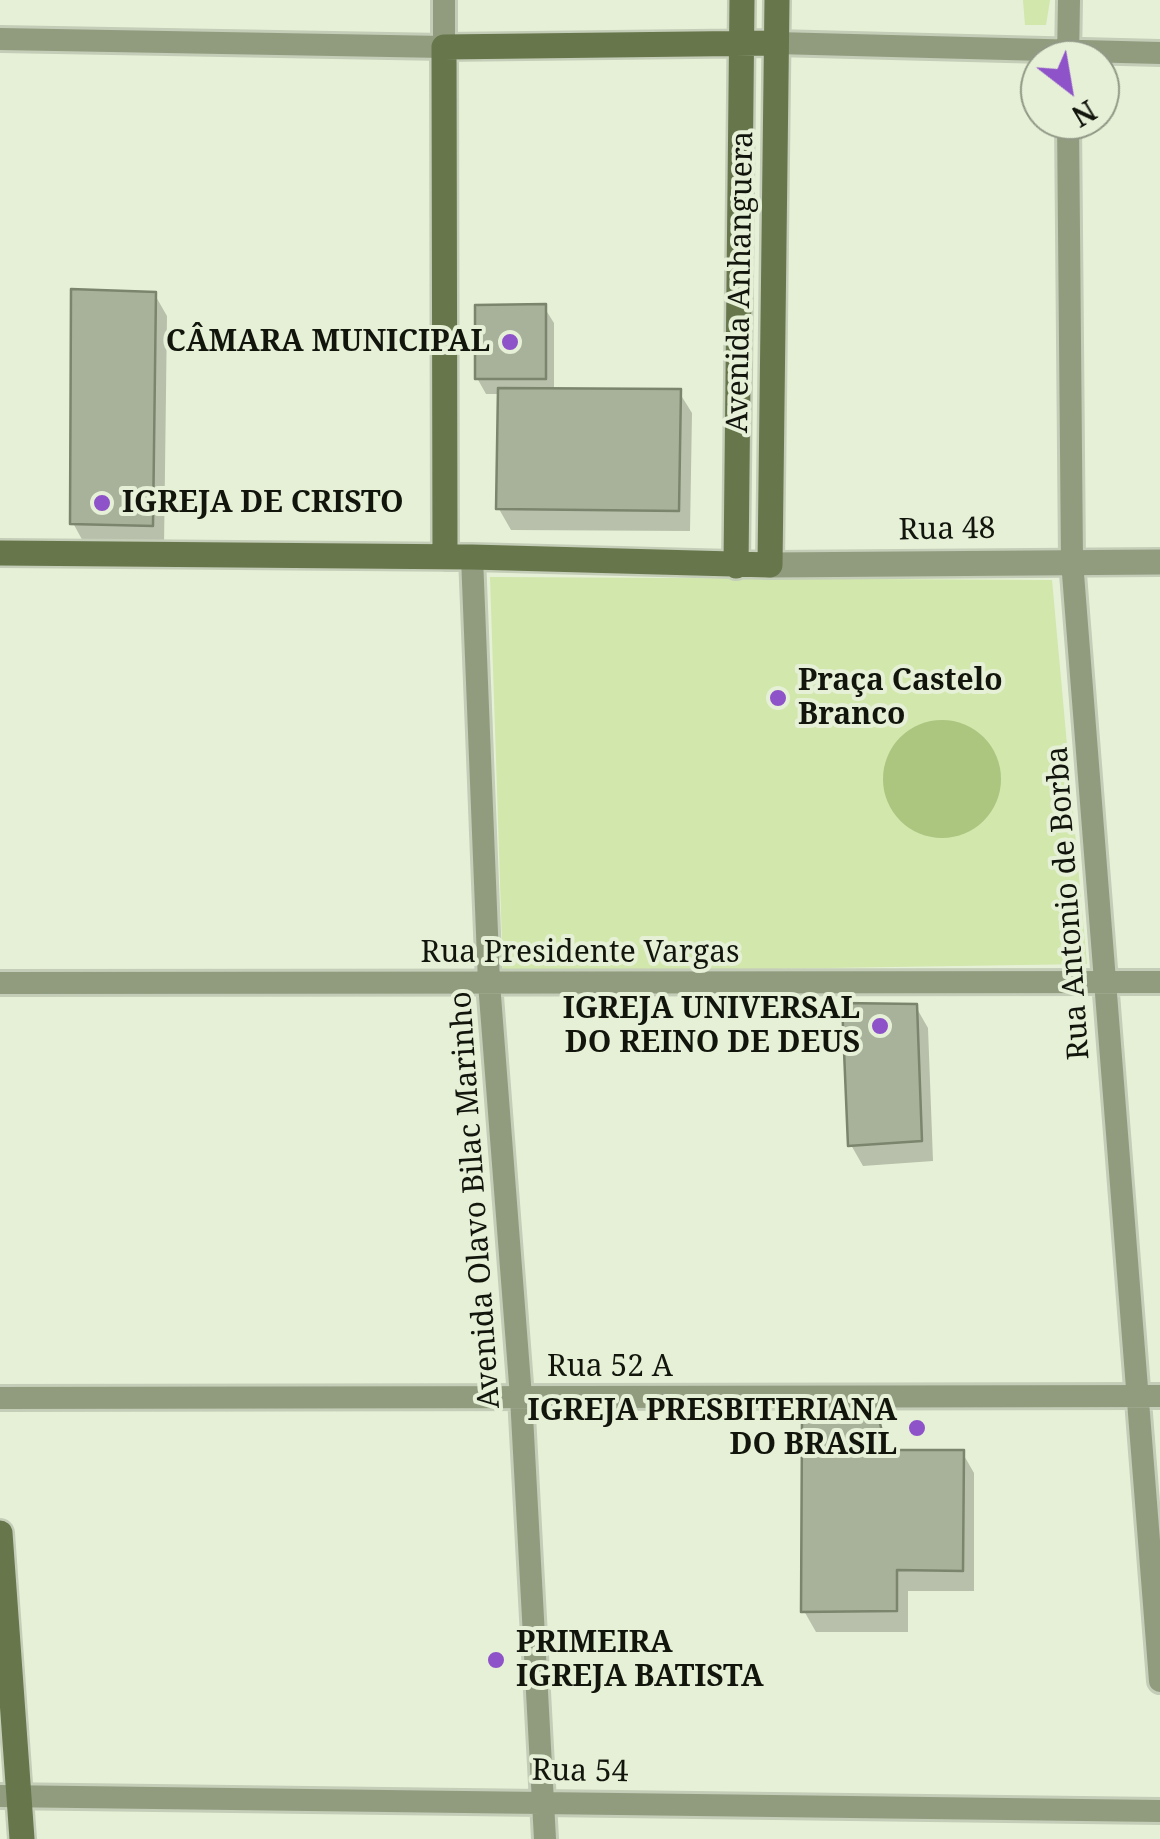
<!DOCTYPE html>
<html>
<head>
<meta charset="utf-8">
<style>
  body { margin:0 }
  #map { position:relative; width:1160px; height:1839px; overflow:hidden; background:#e6f0d7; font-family:"Noto Serif",serif }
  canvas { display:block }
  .north { position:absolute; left:1020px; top:40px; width:100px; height:100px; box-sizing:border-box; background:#e6f0d7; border:2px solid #919886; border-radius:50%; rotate:149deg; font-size:28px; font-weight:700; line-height:40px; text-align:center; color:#12150c }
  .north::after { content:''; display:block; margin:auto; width:35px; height:45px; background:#8e52c9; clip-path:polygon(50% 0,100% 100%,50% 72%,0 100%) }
</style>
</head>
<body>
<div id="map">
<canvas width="1160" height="1839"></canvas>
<div class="north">N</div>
</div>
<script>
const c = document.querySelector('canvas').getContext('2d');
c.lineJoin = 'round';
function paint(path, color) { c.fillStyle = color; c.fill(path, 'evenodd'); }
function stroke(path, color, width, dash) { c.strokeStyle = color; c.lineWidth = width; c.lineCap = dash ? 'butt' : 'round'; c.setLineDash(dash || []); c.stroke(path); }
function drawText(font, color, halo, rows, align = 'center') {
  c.font = font + ' "Noto Serif",serif'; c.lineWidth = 8; c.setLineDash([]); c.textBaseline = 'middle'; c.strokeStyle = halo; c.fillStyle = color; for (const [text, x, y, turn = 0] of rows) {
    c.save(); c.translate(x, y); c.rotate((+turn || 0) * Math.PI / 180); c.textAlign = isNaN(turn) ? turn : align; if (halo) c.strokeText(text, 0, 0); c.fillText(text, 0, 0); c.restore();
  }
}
paint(new Path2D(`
  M1023,0H1050L1046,25H1025Z
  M490,577L1052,580L1087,964L503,973Z`), '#d1e7ac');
paint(new Path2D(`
  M883 779a59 59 0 1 1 118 0a59 59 0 1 1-118 0Z`), '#acc57f');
paint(new Path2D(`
  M155,295L167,316L164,547L85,545L73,523Z
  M544,307L554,323V391L679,392L692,413L690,531L511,530L499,509L500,394H486L477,378Z
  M916,1007L928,1028L933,1161L863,1166L851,1145Z
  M876,1419L892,1452H962L974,1473V1591H908V1632H816L804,1611Z`), '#0003');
const building = new Path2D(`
  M71,289L156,292L153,526L70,524Z
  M546,304V379H475V305Z
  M498,388L681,389L679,511L496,509Z
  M842,1003L917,1004L922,1141L848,1146Z
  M802,1416H878L887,1450H964L963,1571L897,1570V1611L801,1612Z`);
paint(building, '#a8b19a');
stroke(building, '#7b846d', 2.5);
const minor = new Path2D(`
  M0,39L444,47V0
  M776,43L1160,53
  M1068,60L1069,0
  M1068,120L1072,561L1160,1681
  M472,557L489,983L521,1397L545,1839
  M0,983L1160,982
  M0,1398L1160,1396
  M0,1796L1160,1811`);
const tertiary = new Path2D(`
  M770,565L1160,562`);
const secondary = new Path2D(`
  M0,553L472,557L770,565L777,0
  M445,557L444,47L776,43
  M736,566L742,0
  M0,1533L22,1839`);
stroke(minor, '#c4cdb7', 28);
stroke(tertiary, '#c4cdb7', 30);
stroke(secondary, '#c4cdb7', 30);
stroke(minor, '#919c7f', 22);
stroke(tertiary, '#919c7f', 25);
stroke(secondary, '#67764b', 25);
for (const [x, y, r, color] of [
  [510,342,10,"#8e52c9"],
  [102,503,10,"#8e52c9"],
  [778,698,10,"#8e52c9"],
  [880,1026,10,"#8e52c9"],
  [917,1428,10,"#8e52c9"],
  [496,1660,10,"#8e52c9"]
]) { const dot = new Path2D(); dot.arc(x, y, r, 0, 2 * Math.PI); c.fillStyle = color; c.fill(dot); stroke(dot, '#e6f0d7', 4); }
drawText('30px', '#12150c', '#e6f0d7', [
  ["Avenida Anhanguera",741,282,-89],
  ["Rua 48",947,530,-1],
  ["Rua Antonio de Borba",1069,903,-94],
  ["Rua Presidente Vargas",580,953],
  ["Avenida Olavo Bilac Marinho",476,1200,-94],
  ["Rua 52 A",610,1367],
  ["Rua 54",580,1772,1]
]);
drawText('bold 30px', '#12150c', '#e6f0d7', [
  ["CÂMARA MUNICIPAL",490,342],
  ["IGREJA DE CRISTO",122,503,"left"],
  ["Praça Castelo",798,681,"left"],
  ["Branco",798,715,"left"],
  ["IGREJA UNIVERSAL",860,1009],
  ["DO REINO DE DEUS",860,1043],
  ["IGREJA PRESBITERIANA",897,1411],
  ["DO BRASIL",897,1445],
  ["PRIMEIRA",516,1643,"left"],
  ["IGREJA BATISTA",516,1677,"left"]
], 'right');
</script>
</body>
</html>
